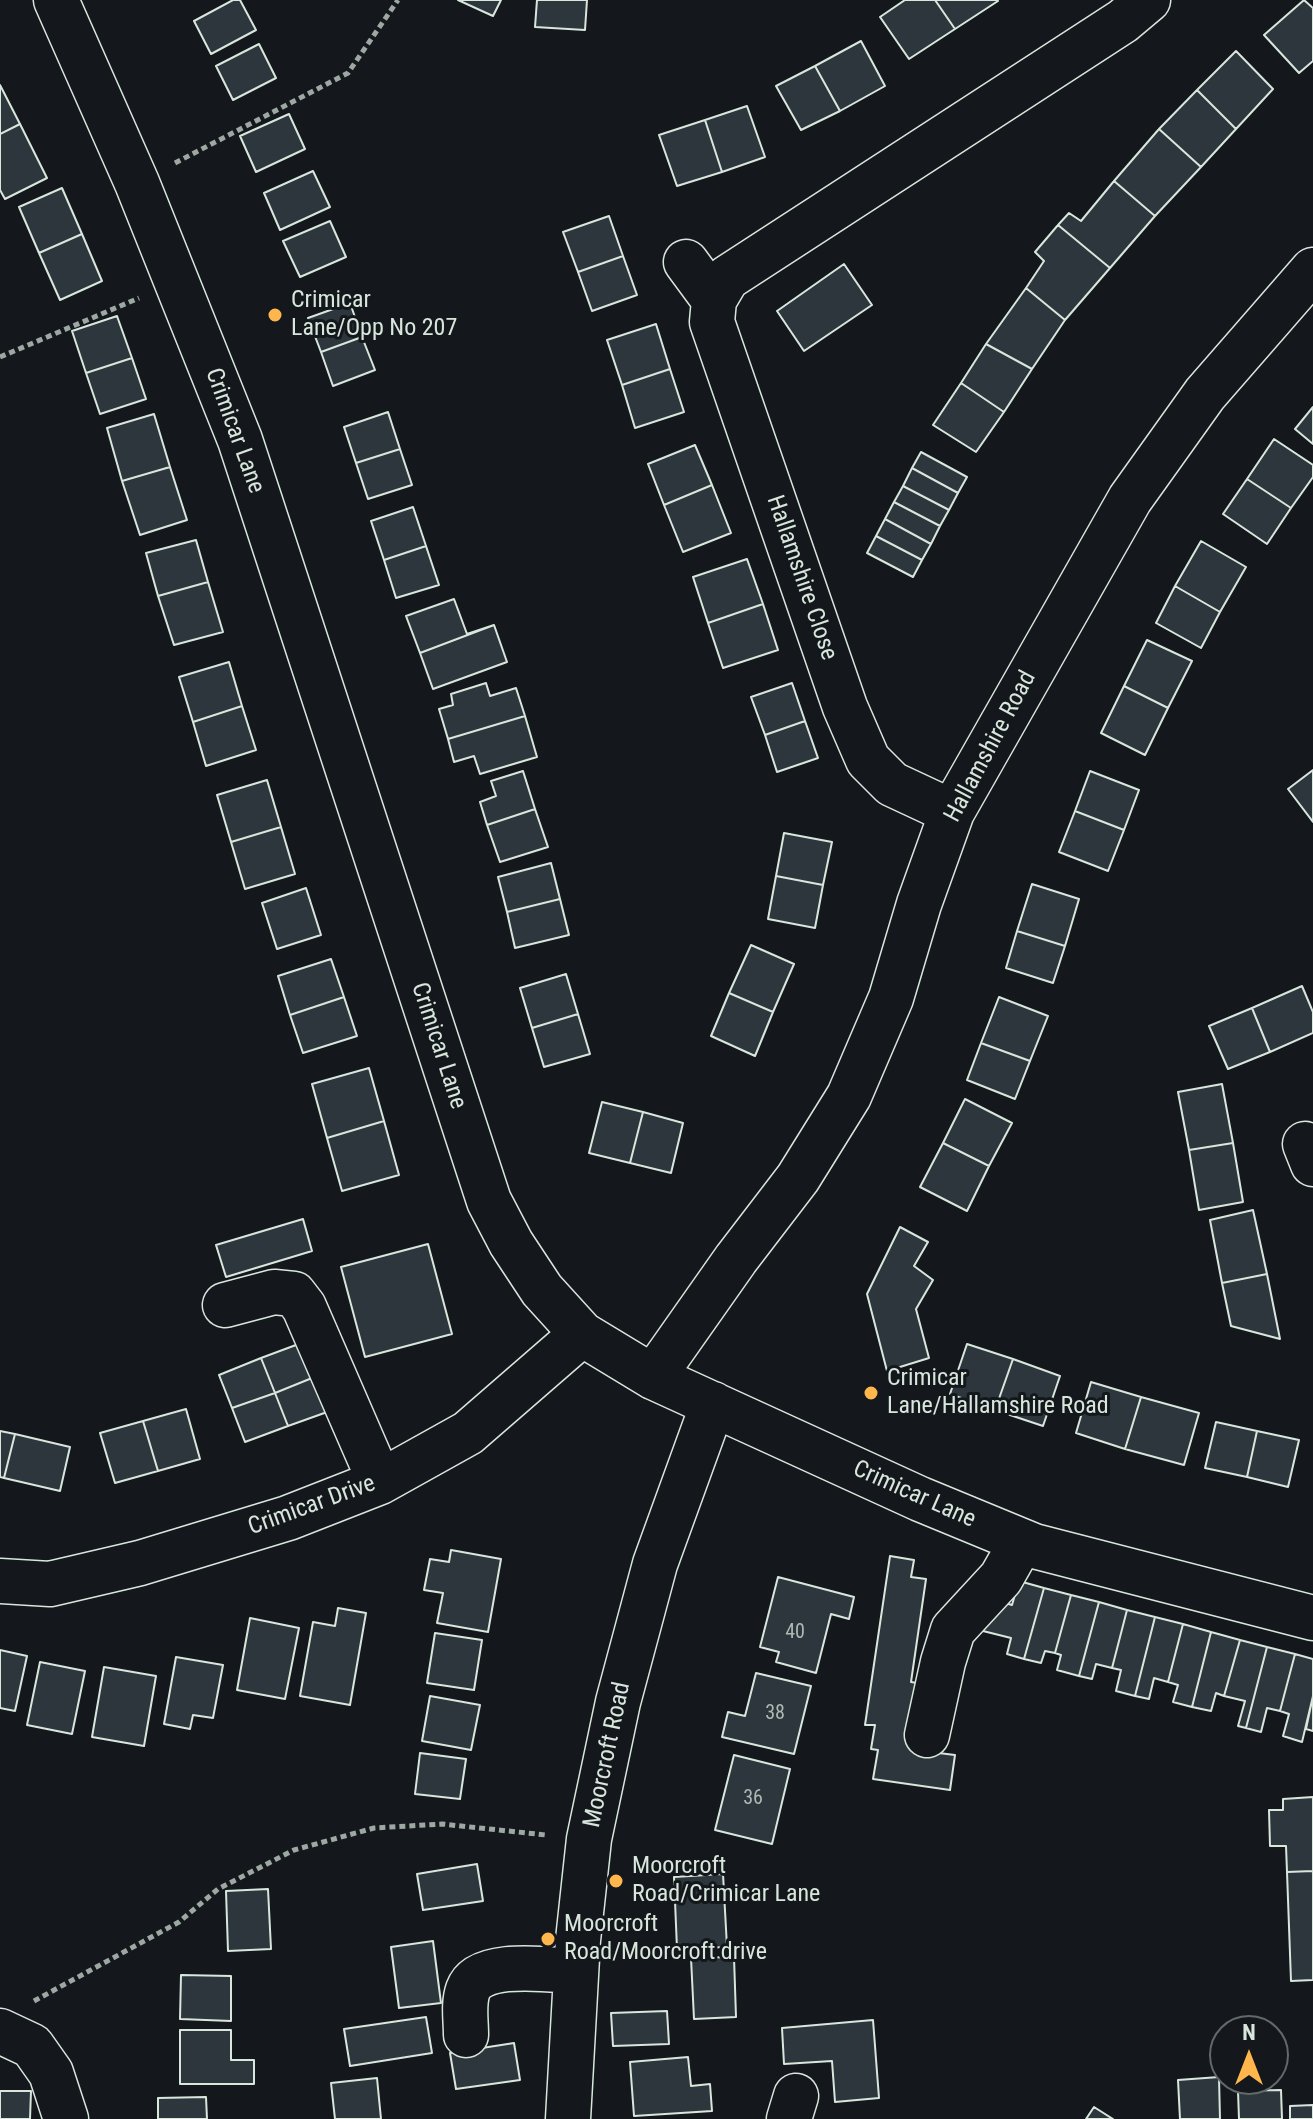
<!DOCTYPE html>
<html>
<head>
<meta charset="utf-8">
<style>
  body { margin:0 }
  #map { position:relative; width:1313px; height:2119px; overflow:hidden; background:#14181c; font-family:"Roboto Condensed",sans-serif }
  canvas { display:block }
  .north { position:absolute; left:1209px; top:2015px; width:80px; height:80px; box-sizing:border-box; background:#14181c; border:2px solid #626a69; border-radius:50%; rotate:0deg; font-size:22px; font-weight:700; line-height:32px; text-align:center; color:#d8e6dc }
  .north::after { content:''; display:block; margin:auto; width:28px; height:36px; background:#ffb74d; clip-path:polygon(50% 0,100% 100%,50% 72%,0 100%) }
</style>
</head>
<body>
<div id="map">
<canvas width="1313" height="2119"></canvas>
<div class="north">N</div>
</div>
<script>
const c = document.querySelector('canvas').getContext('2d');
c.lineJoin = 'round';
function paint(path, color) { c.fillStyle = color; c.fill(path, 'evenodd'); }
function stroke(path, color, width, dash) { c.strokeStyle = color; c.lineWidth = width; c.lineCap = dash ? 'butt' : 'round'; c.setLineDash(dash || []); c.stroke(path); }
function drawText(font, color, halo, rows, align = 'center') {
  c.font = font + ' "Roboto Condensed",sans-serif'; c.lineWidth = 6; c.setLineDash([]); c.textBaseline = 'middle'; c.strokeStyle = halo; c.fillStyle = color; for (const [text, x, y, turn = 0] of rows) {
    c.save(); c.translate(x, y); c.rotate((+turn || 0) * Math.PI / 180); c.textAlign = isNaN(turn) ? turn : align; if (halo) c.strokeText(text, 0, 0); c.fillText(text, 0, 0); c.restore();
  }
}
const building = new Path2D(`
  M233,0H240L256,30L211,54L194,21Z
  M458,0H501L493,16Z
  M537,0H587L585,30L535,27Z
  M905,0H935L955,29L909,59L880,17Z
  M935,0H997L998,1L955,29Z
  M1304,0L1313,8V61L1299,73L1264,35Z
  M861,41L885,86L840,111L815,66Z
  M259,44L276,78L233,100L216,66Z
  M1236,51L1273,89L1236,129L1197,90Z
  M815,66L840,111L801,130L776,86Z
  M0,85L20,124L0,134Z
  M1197,90L1236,129L1201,167L1159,129Z
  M747,106L765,157L722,172L705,120Z
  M289,114L305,149L256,172L240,136Z
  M705,120L722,172L677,186L659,135Z
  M20,124L47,178L5,199L0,190V134Z
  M1159,129L1201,167L1155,216L1114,181Z
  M313,171L330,207L280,230L264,193Z
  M1114,181L1155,216L1110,268L1058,225L1069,213L1081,221Z
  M62,188L82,234L39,253L19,207Z
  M609,216L623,256L578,272L563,232Z
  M330,221L346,257L300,277L283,241Z
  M1058,225L1110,268L1065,320L1026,288L1044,261L1035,252Z
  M82,234L102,281L60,300L39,253Z
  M623,256L637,295L592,311L578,272Z
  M844,264L872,305L804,351L777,311Z
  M1026,288L1065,320L1032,369L986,344Z
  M350,303L362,337L321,352L308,318Z
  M117,316L132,358L86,373L72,331Z
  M656,324L670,369L622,385L607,340Z
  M362,337L375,370L333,386L321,352Z
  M986,344L1032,369L1004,412L961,383Z
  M132,358L146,399L100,414L86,373Z
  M670,369L684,412L635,428L622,385Z
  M961,383L1004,412L976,452L933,425Z
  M1313,407V444L1295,429Z
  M388,412L400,449L356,463L344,427Z
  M154,414L170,467L122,481L107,428Z
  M1274,439L1313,465V477L1291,508L1247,479Z
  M695,445L712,485L664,505L648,464Z
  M400,449L412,485L368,499L356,463Z
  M921,452L967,477L958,493L912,468Z
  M170,467L187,520L140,535L122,481Z
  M912,468L958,493L949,510L903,486Z
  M1247,479L1291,508L1267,544L1223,514Z
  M712,485L731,533L683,552L664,505Z
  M903,486L949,510L940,526L894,502Z
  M894,502L940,526L931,544L885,519Z
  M413,507L426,546L384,560L371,521Z
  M885,519L931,544L922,560L876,536Z
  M876,536L922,560L913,577L867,553Z
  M196,540L208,582L158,596L146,553Z
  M1201,541L1246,567L1220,612L1175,586Z
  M426,546L439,585L396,598L384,560Z
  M747,559L763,604L708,623L693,577Z
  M208,582L223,632L174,645L158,596Z
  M1175,586L1220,612L1201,648L1156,623Z
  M454,599L467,634L494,625L420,653L406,616Z
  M763,604L778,650L723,668L708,623Z
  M494,625L507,662L433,689L420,653Z
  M1147,640L1192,661L1168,708L1124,686Z
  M229,662L242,706L193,722L179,677Z
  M486,683L490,696L516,688L525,716L448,739L439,709L453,705L451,694Z
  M792,683L805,721L765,735L751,697Z
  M1124,686L1168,708L1145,755L1101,733Z
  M242,706L256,750L206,766L193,722Z
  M525,716L537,757L480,774L474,756L454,762L448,739Z
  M805,721L818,758L777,772L765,735Z
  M1313,770V822L1288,789Z
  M523,771L535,809L487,825L480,802L496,796L491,781Z
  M1090,771L1139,790L1124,830L1075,811Z
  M267,780L281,827L231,842L217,795Z
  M535,809L548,847L500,862L487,825Z
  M1075,811L1124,830L1108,871L1059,852Z
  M281,827L295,874L245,889L231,842Z
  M784,833L832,842L823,885L776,876Z
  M551,863L560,899L507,912L498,877Z
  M776,876L823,885L815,928L768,919Z
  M1032,884L1079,899L1065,946L1017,931Z
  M306,888L321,935L277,949L262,903Z
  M560,899L569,935L515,948L507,912Z
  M1017,931L1065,946L1053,983L1006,968Z
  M751,945L794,964L773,1012L729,993Z
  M331,959L344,997L290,1015L278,976Z
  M566,974L578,1014L532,1028L520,988Z
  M1302,986L1313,1012V1033L1270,1052L1252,1008Z
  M729,993L773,1012L755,1056L711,1036Z
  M344,997L357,1036L303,1053L290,1015Z
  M999,997L1048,1016L1030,1061L981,1043Z
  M1252,1008L1270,1052L1228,1069L1209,1026Z
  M578,1014L590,1054L544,1067L532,1028Z
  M981,1043L1030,1061L1015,1099L967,1080Z
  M369,1068L384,1121L327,1138L312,1084Z
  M1222,1084L1233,1143L1189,1150L1178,1092Z
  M965,1099L1012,1123L989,1166L943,1143Z
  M602,1102L643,1112L630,1163L589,1153Z
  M643,1112L683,1123L671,1173L630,1163Z
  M384,1121L399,1175L342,1191L327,1138Z
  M943,1143L989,1166L967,1211L920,1187Z
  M1233,1143L1243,1202L1199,1210L1189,1150Z
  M1253,1210L1267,1274L1222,1283L1210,1220Z
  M303,1219L312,1251L226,1277L216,1245Z
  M900,1227L928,1242L914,1266L933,1280L916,1309L929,1358L887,1371L867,1294Z
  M428,1244L452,1334L365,1357L341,1267Z
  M1267,1274L1280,1339L1231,1326L1222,1283Z
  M304,1342L317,1376L275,1393L261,1358Z
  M967,1344L1013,1359L995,1410L950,1394Z
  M261,1358L275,1393L232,1408L219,1375Z
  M1013,1359L1060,1376L1043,1426L995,1410Z
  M317,1376L330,1411L288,1426L275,1393Z
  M1091,1382L1141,1397L1125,1449L1076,1433Z
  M275,1393L288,1426L245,1442L232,1408Z
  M1141,1397L1199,1413L1184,1465L1125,1449Z
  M186,1409L200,1459L158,1471L143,1421Z
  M143,1421L158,1471L115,1483L100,1433Z
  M1216,1422L1257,1431L1247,1477L1205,1468Z
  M0,1431L15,1434L4,1478L0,1477Z
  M1257,1431L1299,1440L1288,1487L1247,1477Z
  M15,1434L70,1447L60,1491L4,1478Z
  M451,1550L501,1559L488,1632L437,1623L443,1593L424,1590L430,1559L449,1562Z
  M890,1556L914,1560L911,1577L926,1579L911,1682L923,1684L914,1750L955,1755L950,1790L873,1779L878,1750L871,1749L875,1725H865Z
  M778,1577L854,1597L849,1619L831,1614L816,1673L776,1662L779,1652L760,1647Z
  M1019,1581L1044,1588L1024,1659L1007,1654L1011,1638L979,1630L988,1598L1012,1605Z
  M1044,1588L1071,1595L1055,1653L1045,1651L1041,1663L1024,1659Z
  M1071,1595L1099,1602L1079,1676L1057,1670L1061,1655L1055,1653Z
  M1099,1602L1127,1610L1112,1668L1096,1664L1092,1679L1079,1676Z
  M338,1608L366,1613L350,1705L300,1696L313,1622L335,1626Z
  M1127,1610L1155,1617L1135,1696L1116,1691L1121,1670L1112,1668Z
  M1155,1617L1183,1624L1168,1682L1154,1678L1149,1699L1135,1696Z
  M250,1618L299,1628L285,1699L237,1690Z
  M1183,1624L1211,1632L1192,1707L1173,1702L1178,1685L1168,1682Z
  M1211,1632L1240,1640L1224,1696L1216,1693L1211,1711L1192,1707Z
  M435,1633L482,1640L474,1690L427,1683Z
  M1240,1640L1267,1647L1246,1728L1238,1726L1245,1701L1224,1696Z
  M1267,1647L1295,1654L1280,1711L1267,1708L1261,1732L1246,1728Z
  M0,1650L27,1656L15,1711L0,1708Z
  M1295,1654L1313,1659V1696L1302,1742L1283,1736L1289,1714L1280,1711Z
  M176,1657L223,1665L213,1718L193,1715L190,1729L164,1724Z
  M40,1662L85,1671L72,1734L27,1725Z
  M104,1667L156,1676L144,1746L92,1737Z
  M756,1673L811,1686L794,1754L722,1737L728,1712L745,1716Z
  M430,1696L480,1705L471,1750L422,1741Z
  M1313,1696V1731L1306,1729Z
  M420,1753L466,1759L460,1799L415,1794Z
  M734,1755L790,1769L772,1844L715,1830Z
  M1313,1797V1871L1287,1872L1286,1846H1270L1269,1810H1283V1799Z
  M477,1864L483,1901L423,1910L417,1874Z
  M1313,1871V1980L1291,1981L1287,1872Z
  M723,1874L727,1947L677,1949L674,1877Z
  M268,1889L271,1949L228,1951L226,1891Z
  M433,1941L441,2003L399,2008L391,1947Z
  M734,1957L736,2017L694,2019L691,1958Z
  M181,1975L231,1976V2021L180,2019Z
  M667,2011L669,2044L613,2046L611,2013Z
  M426,2017L432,2053L350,2066L344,2029Z
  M873,2020L879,2098L835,2102L832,2061L784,2064L782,2028Z
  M180,2030H231V2060H254V2084H180Z
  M514,2043L520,2080L456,2089L450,2053Z
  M688,2057L691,2086L710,2084L712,2111L634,2116L630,2062Z
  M1219,2077L1220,2119H1180L1178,2080Z
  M377,2078L381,2119H335L331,2083Z
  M1281,2090L1282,2119H1239L1238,2091Z
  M0,2091H31L30,2119H0Z
  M206,2097L207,2119H158V2098Z
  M1313,2105V2119H1290V2106Z
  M1094,2107L1113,2119H1086Z`);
paint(building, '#2c363c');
stroke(building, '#d8e6dc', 2);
const minor = new Path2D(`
  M56,0L137,183L240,440L489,1201L511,1243L542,1290L582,1334L653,1377L920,1499L1034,1546L1313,1618
  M686,262L714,300L712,322L845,707L868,760L892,784L952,812
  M714,300L727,278L1123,21L1148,0
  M1305,1144L1313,1164
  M225,1305L274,1292L294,1294L304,1307L380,1482
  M653,1377L736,1259L798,1178L849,1096L891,998L919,904L952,812L1130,499L1205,394L1313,270
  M0,1581L50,1584L140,1563L288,1518L380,1482L468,1433L582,1334
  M927,1735L943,1662L953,1630L1001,1578L1022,1541
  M0,2031L32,2046L51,2073L66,2119
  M466,2035C466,2020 463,2004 468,1990C479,1959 550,1970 576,1971
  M568,2119L578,1940L589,1839L618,1702L655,1564L713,1404
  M789,2119L796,2096`);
stroke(minor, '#d8e6dc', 47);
stroke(new Path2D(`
  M175,163L348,73L398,0
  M0,357L139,298
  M34,2001L179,1922L218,1889L294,1850L374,1828L442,1824L546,1835`), '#9da8a2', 5, [6, 4]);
stroke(minor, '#14181c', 44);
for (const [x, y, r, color] of [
  [275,315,8,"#ffb74d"],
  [871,1393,8,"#ffb74d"],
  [616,1881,8,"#ffb74d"],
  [548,1939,8,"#ffb74d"]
]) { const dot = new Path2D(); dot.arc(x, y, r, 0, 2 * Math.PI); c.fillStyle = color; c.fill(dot); stroke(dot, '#14181c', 3); }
drawText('20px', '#adbab4', null, [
  ["40",795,1633],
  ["38",775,1714],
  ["36",753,1799]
]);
drawText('24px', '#d8e6dc', '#14181c', [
  ["Crimicar",291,301],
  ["Lane/Opp No 207",291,329],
  ["Crimicar",887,1379],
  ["Lane/Hallamshire Road",887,1407],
  ["Moorcroft",632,1867],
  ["Road/Crimicar Lane",632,1895],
  ["Moorcroft",564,1925],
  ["Road/Moorcroft drive",564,1953]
], 'left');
drawText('24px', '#d8e6dc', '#14181c', [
  ["Crimicar Lane",234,431,70],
  ["Hallamshire Close",801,578,71],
  ["Hallamshire Road",991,747,-62],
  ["Crimicar Lane",438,1046,72],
  ["Crimicar Lane",914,1495,24],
  ["Crimicar Drive",312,1506,-20],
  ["Moorcroft Road",608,1755,-78]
]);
</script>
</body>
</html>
